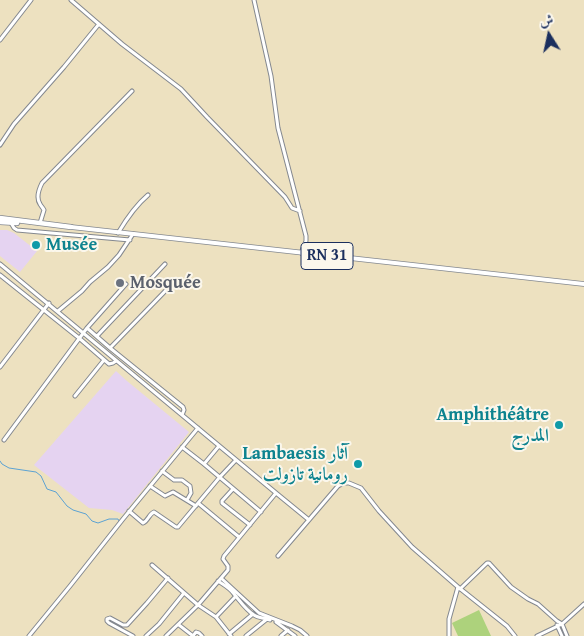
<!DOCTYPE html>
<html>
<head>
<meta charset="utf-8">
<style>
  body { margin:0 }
  #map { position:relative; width:584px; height:636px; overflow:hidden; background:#ede1c0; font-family:"Gentium Book Plus",Amiri,serif }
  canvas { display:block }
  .north { position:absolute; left:524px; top:10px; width:50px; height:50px; -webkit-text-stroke:4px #fbf7ec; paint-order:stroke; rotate:350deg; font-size:14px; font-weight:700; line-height:20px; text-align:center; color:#1b2f5e }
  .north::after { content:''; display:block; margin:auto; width:18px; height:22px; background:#1b2f5e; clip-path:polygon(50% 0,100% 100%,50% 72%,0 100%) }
</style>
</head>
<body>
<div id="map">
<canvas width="584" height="636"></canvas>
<div class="north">ش</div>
</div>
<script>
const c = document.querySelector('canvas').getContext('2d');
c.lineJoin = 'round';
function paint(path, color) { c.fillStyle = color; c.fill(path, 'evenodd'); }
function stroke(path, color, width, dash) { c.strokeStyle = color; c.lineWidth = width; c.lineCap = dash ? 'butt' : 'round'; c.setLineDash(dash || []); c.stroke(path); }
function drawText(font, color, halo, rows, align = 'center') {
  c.font = font + ' "Gentium Book Plus",Amiri,serif'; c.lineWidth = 4; c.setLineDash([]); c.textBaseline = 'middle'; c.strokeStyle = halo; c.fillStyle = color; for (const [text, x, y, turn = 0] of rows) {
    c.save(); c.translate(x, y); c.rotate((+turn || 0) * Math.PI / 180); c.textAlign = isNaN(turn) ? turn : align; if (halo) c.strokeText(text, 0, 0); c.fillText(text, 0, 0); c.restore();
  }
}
paint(new Path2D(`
  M0,230H7L14,233L37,251L20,272L0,256Z
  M116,371L127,381L189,432L123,514L112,510L89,508L34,465Z`), '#e5d3f1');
paint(new Path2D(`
  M479,610L491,636H458L452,623Z`), '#add27c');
stroke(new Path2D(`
  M0,461L2,464L9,468L36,472L41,476L47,489L56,492L67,506L73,510L86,514L92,521L98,523L109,519H118L119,521`), '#5ca2d2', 1);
const minor = new Path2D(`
  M71,0L122,44L181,89L207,117L285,197L292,208L300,211
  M254,0L271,76L278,128L306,236V241L301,253
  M0,40L31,0
  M0,145L14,124L64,67L99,24
  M11,223L14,228L17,230L130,240
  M40,223L44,210C43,208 41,206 40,204C36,198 39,189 42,183L132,91
  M118,233C127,218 135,206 148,195
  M0,264L276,493L224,556L223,559L228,566V570L198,605L216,617L231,636
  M0,275L79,338L109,364L113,363L116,361
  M58,311L82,291L90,282L108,267L119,255L133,234
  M87,328L110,348L183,407L184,410L182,415
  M97,336L165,264
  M110,348L174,282
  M0,367L49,303
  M75,396L104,360
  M4,440L87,328L126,284
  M182,447L204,464L261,512
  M204,464L219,446
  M162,471L174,480H182L190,486L191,493L187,500
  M150,486L165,496L173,492L196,506
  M233,489L222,501V503L250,525
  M276,493L309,520
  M198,503L239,537
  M129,511L143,523C148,521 149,514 154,512L173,525L176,527H178L219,478L236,460
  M278,556L338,486L344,483H349L361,488L379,511L412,547L458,587L507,626L515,636
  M152,565L198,605L166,636
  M221,578L259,613L292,626L300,630L307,636
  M218,581C224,585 230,588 234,594C240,601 246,610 254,615C258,618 265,618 270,620
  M460,589L487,563H489L511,587L528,599L538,604L557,621L562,624L567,636
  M216,617L236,596
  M276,622L295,636
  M179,625L193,636L196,632L199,633L202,636
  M557,625L562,636
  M229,634L253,614
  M29,636L70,586L123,519L198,428
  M133,636L109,623L107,621V619L110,618L123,625H127L147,603L168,578
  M146,636L159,624L184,593
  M246,636L267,619
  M281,636L288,630
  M449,636V619L458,587
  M537,636L562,624L584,604`);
const major = new Path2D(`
  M71,227L584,284`);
const highway = new Path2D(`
  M0,218L71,227
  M0,222L17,223`);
stroke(minor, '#84888f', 5);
stroke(major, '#84888f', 5.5);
stroke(highway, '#84888f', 6);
stroke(minor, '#fff', 3);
stroke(major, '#fff', 4);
stroke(highway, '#fff', 4.5);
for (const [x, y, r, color] of [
  [36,245,5,"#0f9aa8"],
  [120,283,5,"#6b7280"],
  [559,425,5,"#0f9aa8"],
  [358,464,5,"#0f9aa8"]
]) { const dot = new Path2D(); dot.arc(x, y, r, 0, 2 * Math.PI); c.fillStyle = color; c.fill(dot); stroke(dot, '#fbf7ec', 2); }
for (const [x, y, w] of [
  [327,256,52]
]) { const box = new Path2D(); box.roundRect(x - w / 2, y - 13.5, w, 27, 4); c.fillStyle = '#fbf7ec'; c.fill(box); stroke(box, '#1b2f5e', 1); }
drawText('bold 16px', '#1b2f5e', null, [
  ["RN 31",327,256]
]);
drawText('bold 18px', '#0d838f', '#fbf7ec', [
  ["Musée",46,245,"left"],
  ["Amphithéâtre",549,415],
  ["المدرج",549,436],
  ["Lambaesis آثار",348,454],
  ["رومانية تازولت",348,475]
], 'right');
drawText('bold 18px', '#5b616d', '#fbf7ec', [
  ["Mosquée",130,283]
], 'left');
</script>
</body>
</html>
